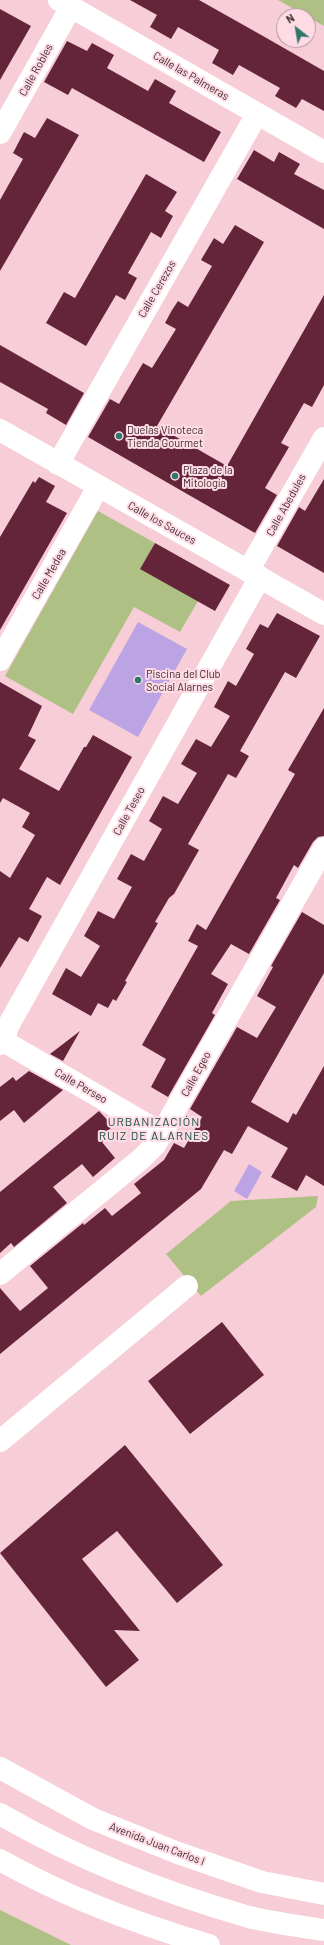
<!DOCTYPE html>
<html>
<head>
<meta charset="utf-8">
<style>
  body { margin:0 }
  #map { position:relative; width:324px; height:1945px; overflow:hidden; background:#f7cdd7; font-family:Barlow,sans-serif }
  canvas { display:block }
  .north { position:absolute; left:276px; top:8px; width:40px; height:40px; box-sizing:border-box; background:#ffdce5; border:1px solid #b1969d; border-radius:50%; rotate:329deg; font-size:11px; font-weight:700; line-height:16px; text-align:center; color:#3d2d31 }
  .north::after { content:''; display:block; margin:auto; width:14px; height:18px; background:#30766b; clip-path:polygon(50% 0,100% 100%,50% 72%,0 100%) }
</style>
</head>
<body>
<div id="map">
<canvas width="324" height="1945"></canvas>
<div class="north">N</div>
</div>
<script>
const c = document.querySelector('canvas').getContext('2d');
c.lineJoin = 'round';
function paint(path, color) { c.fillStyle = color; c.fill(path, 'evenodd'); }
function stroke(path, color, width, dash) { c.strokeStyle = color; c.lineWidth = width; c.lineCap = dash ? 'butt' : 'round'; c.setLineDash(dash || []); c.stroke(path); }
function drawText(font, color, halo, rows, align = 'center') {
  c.font = font + ' Barlow,sans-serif'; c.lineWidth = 4; c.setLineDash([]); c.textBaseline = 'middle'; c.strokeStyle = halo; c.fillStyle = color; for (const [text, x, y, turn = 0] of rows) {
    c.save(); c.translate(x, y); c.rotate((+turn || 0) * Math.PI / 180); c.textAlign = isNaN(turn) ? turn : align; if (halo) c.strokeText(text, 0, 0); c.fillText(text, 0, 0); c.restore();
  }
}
paint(new Path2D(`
  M278,0H324V26Z
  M98,511L155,543L141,568L198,601L180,632L134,607L73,714L5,676Z
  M318,1196L316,1207L201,1296L166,1254L231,1201Z
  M0,1910L71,1945H72H0Z`), '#aec084');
paint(new Path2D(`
  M138,622L187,649L138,737L89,710Z
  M249,1164L262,1172L247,1199L234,1191Z`), '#bca4e4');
paint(new Path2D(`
  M130,0H199L263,36L324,71V111L302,99L296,108L275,96L280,88L239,65L233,75L212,63L219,50L178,27L171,39L150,27L157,15Z
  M0,9L31,26L0,80Z
  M67,41L87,51L92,43L114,55L107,68L148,91L155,79L176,91L169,103L221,132L204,162L72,88L68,95L44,82Z
  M47,118L79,135L0,271V200L23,159L13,153L24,132L35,138Z
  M254,150L274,162L279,152L300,164L294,174L324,190V229L237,179Z
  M146,174L177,192L165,211L173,216L161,238L151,232L128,273L137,278L125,300L116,295L86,346L46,323L64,292L75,298Z
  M235,225L264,242L157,426L227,466L324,295V385L312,407L304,403L281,443L289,447L265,488L277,495L255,533L88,437L110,399L119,404L143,363L152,368L176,329L165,323L172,310L178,301L188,307L212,266L201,260L214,238L223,244Z
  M0,345L84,393L66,425L46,413L48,409L0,382Z
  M39,477L55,486L46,502L67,513L0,630V537L33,481L35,483Z
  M324,479V573L277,546L299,507L305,511Z
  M155,543L230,585L215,611L140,569Z
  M277,613L320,636L296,678L285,672L240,751L249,756L236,778L228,774L188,844L199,850L174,894L169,898L155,922L158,923L125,981L127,982L116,1001L113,999L108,1008L98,1003L91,1016L52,994L66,968L81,977L100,946L84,936L98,911L114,919L132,887L117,879L131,854L144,861L162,829L149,821L163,796L178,804L197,773L181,764L196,739L211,747L230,716L214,707L228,681L236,686L254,654L246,649L260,624L268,628Z
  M0,682L42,706L28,736L36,740L19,769L59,791L84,747H86L93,735L132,757L60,885L47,877L29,909L42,916L28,942L19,937L0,968V871L10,878L35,835L22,827L30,813L3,798L0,803Z
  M324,708V836L318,837L313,842L298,868L294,865L276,898L280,900L249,954L231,944L211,974L228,984L212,1013L215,1015L168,1097L151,1087L166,1059L142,1045L198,946L188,941L197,924L206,930L295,774L288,770Z
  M302,912L324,925V973L251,1102L288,1123L293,1113L296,1115L324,1066V1186L306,1175L297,1191L271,1177L288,1148L248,1126L232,1154L224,1150L201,1189L0,1354V1288L20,1311L48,1288L30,1266L83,1223L84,1225L105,1208L112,1216L141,1193L134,1184L164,1160L174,1143L184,1148L202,1117L190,1109L237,1027L257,1038L276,1007L257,996L273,967L271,966Z
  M80,1031L63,1061L50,1054Z
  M29,1071L63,1090L24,1123L14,1110L0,1121V1087L13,1077L16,1081Z
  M99,1111L113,1126L103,1135L106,1139L102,1142L115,1158L93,1177L82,1164L53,1187L67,1203L14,1247L11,1243L0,1253V1192Z
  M222,1322L264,1375L190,1434L148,1381Z
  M125,1445L223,1565L177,1603L117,1531L82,1559L140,1631L114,1630L139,1660L106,1687L0,1553Z`), '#64253a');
stroke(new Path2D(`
  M59,0L324,152
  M0,133L71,7
  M0,430L324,614
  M58,464L257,114
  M248,571L324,438
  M0,660L98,487
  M0,1039L163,1134
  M0,1044L4,1041L8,1026L260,577
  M0,1274L141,1159L155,1145L324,848
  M0,1441L187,1286`), '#fff', 22);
stroke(new Path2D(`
  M0,1768L93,1819L178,1853L262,1882L324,1894
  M0,1814C78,1859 162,1892 249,1917C273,1923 299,1926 324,1930
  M0,1860C65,1897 138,1924 209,1945`), '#fff', 22);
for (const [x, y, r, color] of [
  [119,436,4,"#30766b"],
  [175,476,4,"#30766b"],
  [138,680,4,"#30766b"]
]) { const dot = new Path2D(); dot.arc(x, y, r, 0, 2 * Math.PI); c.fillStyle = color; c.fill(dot); stroke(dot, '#ffdce5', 1.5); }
drawText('11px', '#3d2d31', '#ffdce5', [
  ["Calle Robles",36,70,-61],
  ["Calle las Palmeras",191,76,30],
  ["Calle Cerezos",157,289,-60],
  ["Calle Abedules",286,505,-61],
  ["Calle los Sauces",162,523,29],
  ["Calle Medea",49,574,-60],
  ["Calle Teseo",129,811,-61],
  ["Calle Egeo",196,1074,-61],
  ["Calle Perseo",81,1086,30],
  ["Avenida Juan Carlos I",157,1844,21]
]);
drawText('11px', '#3d2d31', '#ffdce5', [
  ["Duelas Vinoteca",127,430],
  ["Tienda Gourmet",127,443],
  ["Plaza de la",183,470],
  ["Mitología",183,483],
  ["Piscina del Club",146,674],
  ["Social Alarnes",146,687]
], 'left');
c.letterSpacing = '1px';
drawText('12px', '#154f47', '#ffdce5', [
  ["URBANIZACIÓN",154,1122],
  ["RUIZ DE ALARNES",154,1136]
]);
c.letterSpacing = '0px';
</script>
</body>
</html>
